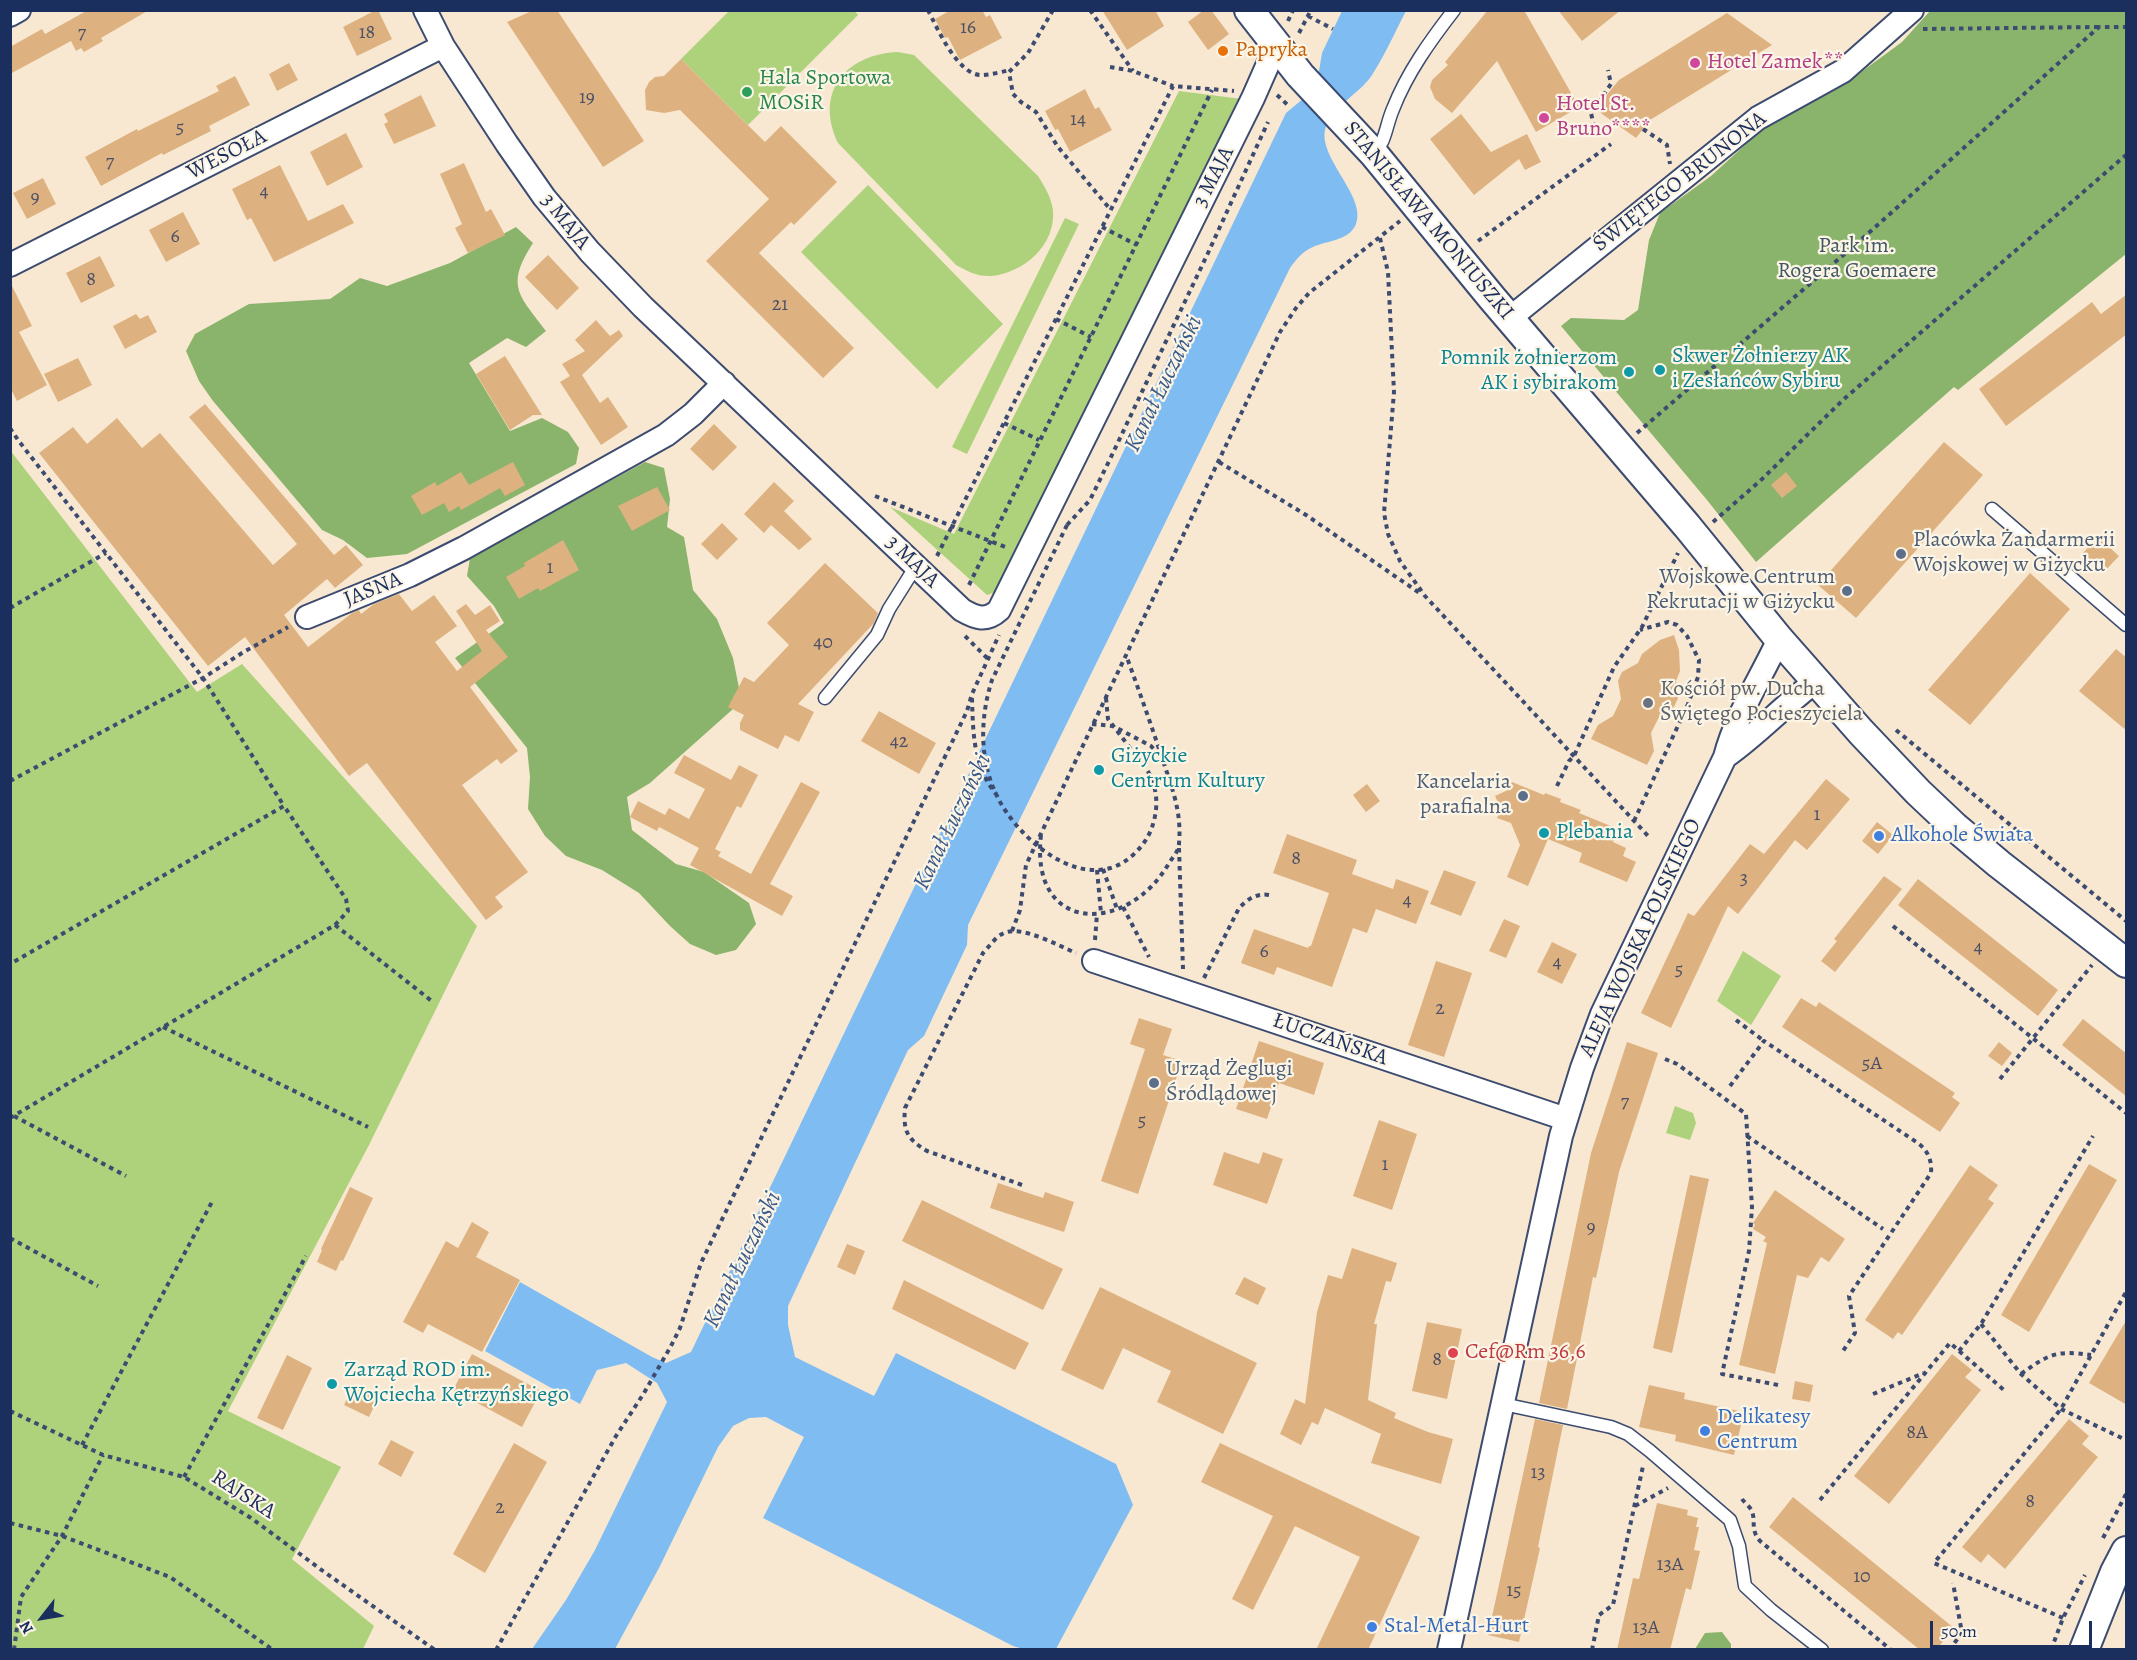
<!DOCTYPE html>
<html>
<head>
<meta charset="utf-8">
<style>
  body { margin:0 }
  #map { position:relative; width:2137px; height:1660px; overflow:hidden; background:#f8e8d1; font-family:Alegreya,serif }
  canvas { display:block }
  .frame { position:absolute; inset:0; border:12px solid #1b2f5e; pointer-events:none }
  .north { position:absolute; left:12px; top:1588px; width:60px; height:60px; -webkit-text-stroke:4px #fcf5e5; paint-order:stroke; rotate:239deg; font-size:16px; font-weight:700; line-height:24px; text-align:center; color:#1b2f5e }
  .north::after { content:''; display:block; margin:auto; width:21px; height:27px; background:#1b2f5e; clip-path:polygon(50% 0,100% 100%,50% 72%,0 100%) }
  .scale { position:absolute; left:1930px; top:1621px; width:162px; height:27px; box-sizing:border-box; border:3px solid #1b2f5e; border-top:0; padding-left:8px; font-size:18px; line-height:21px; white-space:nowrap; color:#1b2f5e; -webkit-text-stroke:4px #fcf5e5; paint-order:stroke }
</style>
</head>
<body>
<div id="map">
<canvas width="2137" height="1660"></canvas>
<div class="frame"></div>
<div class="north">N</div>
<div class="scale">50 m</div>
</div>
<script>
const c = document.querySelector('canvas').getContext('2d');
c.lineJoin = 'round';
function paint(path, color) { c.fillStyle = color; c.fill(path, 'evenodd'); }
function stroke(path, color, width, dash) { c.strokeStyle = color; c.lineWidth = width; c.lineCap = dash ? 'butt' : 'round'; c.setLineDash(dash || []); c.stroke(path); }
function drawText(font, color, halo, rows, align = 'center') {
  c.font = font + ' Alegreya,serif'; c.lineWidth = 4.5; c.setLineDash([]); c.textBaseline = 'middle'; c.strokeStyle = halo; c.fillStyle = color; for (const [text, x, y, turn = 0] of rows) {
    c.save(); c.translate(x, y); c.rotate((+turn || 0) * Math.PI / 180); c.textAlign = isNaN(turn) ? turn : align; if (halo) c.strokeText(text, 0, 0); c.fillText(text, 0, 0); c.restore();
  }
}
paint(new Path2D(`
  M854,10L858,15L748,125L681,59L729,11Z
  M898,52L914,55L1038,176C1045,187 1051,197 1053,210C1056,245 1024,273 991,276C978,277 967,271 956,265L838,143C814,92 846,54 898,52Z
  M1179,91L1242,99L1003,582L995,592L987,595L890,507L954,534Z
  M868,185L1003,324L937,389L801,252Z
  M1065,218L1079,224L967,454L952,447Z
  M10,450L197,692L242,664L477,926L369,1145L228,1411L341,1467L292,1559L374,1626L363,1649H11Z
  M1743,951L1781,976L1751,1025L1717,1001Z
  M1675,1106L1693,1113L1696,1123L1690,1140L1666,1133Z`), '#add27b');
paint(new Path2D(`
  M1930,11H2126V254L1958,390L1954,387L1756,562L1707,500L1561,326L1571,318L1624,320L1638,310L1649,240L1660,213L1711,176L1770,122L1842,86L1902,42Z
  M516,227L533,243C505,286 519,295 546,331L526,347L507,338L469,363L510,431L542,418L568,432L579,448L576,464L407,554L367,558L343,540L322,530L213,401L199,381L186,351L195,334L249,304L330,299L360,278L387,286L450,263Z
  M645,462L664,468L670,499L667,527L684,537L693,590L717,619L733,658L739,688L733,709L650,783L627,797L632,830L676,864L704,872L749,903L756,924L736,950L716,955L690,944L670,926L639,893L602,870L566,856L545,836L528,809L530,777L527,748L455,658L504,623L494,606L467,576L470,558Z
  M1722,1632L1731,1644V1649H1695L1705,1633Z`), '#8ab46b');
paint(new Path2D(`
  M1342,11H1406C1395,32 1385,55 1372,75C1359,95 1331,106 1325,130C1319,159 1367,197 1356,224C1349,242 1324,240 1309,249C1301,253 1295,261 1290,268L968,925L967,945L924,1036L908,1050L788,1306V1325L795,1357L874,1396L896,1353L1116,1464L1133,1505L1056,1649H1023L1013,1646L763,1518L804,1437L766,1417L749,1418L733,1426L718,1447L659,1568L615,1649H532L566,1600L595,1550L667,1402L657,1383L626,1363L597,1370L580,1404L485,1351L520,1282L652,1357L666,1363L691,1352L1286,113L1304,98L1319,71L1322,53Z`), '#7ebcf2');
paint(new Path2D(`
  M88,10H149L101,38L103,41L84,52L81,48L76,51L71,41L10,74V47L42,29L45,34Z
  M376,10H378L392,39L357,56L343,27Z
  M534,10H557L644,141L603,167L507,22Z
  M951,10H982L986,17L990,15L1002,38L960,60L948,37L945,38L935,19Z
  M1102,10H1155L1164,26L1127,50Z
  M1204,10H1211L1229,34L1208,50L1188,22Z
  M1488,10H1524L1579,107L1536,132L1497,61L1452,113L1435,99L1430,87L1432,80L1448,65L1445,62Z
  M1558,10H1621L1582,41Z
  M1727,13L1772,45L1650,120L1636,138L1595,109L1619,80Z
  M681,59L765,142L781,126L837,182L794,225L791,222L759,253L854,348L823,378L706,261L769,199L680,110L664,113L646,110L645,90L649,82L655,77L664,76Z
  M289,63L298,80L277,91L269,74Z
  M235,76L250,105L209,126L211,131L163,155L162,153L101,186L85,157L137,129L138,131L219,91L216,86Z
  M1085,89L1095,109L1099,107L1112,130L1070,152L1058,129L1055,130L1045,111Z
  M421,95L436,126L394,144L384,124L388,122L384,114Z
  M1461,114L1491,152L1527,134L1541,162L1525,170L1519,159L1474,195L1430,139Z
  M346,133L363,167L327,186L310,152Z
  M464,163L486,212L491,209L505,235L468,253L455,228L462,224L440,174Z
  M280,165L308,221L343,204L354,223L274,262L251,218L247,220L232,189Z
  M43,178L56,204L27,219L13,193Z
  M183,212L200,244L166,262L149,230Z
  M548,255L579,288L557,310L525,277Z
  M100,256L115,286L81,303L66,273Z
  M10,282L32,326L19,332L47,385L17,401L10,387Z
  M2127,294V334L2006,426L1979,389L2092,302L2101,314Z
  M136,314L140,319L148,315L157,332L125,349L113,326Z
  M596,320L610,336L619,330L623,336L582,375L600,403L608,397L628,427L601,445L560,382L570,376L562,364L585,351L575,340Z
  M505,356L542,415H533L510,430L476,374Z
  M78,358L92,385L58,402L44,374Z
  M205,404L334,555L346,545L363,565L335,588L327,579L284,615L308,647L352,613L359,610L361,614L374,604L399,594L412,611L434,595L457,626L435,642L457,671L482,651L456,611L466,604L475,615L490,605L500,621L486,630L508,657L470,687L518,751L501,764L497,759L462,785L528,872L495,897L503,907L486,920L367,763L349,776L245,637L208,666L39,453L73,427L87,444L117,418L142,448L160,433L273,565L297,544L189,417Z
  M714,424L737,447L713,471L690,449Z
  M1944,442L1983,475L1856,618L1818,585Z
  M513,462L525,485L505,496L500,488L461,510L459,506L449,512L444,503L422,515L411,496L435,482L437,486L461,472L469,485Z
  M1786,472L1797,486L1782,498L1771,485Z
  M774,482L794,501L784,511L812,539L799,550L771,525L764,533L744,514Z
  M657,487L670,510L632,531L618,506Z
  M722,523L738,539L717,560L701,544Z
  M2098,537L2119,556L2104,572L2083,553Z
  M563,540L579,570L540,591L538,588L519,599L506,577L525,566L524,563Z
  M825,563L878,613L874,623L798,704L814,712L799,742L785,735L778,749L740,730V723L744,715L728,707L744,677L754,682L789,645L767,623Z
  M2030,573L2070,609L1970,725L1928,690Z
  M1674,635L1679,650L1680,671L1676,681L1678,698L1674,707L1659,717L1651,733L1654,751L1647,765L1591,739L1598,725L1613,716L1621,699L1618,681L1622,672L1638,663L1642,654L1660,640Z
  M2116,649L2127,658V731L2079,691Z
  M879,711L936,743L919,774L861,741Z
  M684,755L731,780L739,765L758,775L741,808L737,806L715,849L721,852L718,856L751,874L801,782L820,792L770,884L793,896L782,916L690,865L699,848L659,827L661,823L657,831L630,817L638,801L665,815L669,808L689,819L705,789L674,773Z
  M1826,779L1850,799L1807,850L1795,840L1738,914L1728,906L1671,1028L1641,1013L1688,913L1694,916L1750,844L1764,854Z
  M1512,782L1544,795L1545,793L1561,799L1560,802L1581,810L1579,813L1618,829L1613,842L1626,848L1623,856L1636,862L1627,882L1579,862L1582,853L1548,839L1528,886L1507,877L1520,845L1511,823L1497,818L1501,809L1495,796L1508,790Z
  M1367,784L1380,801L1366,812L1353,795Z
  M1877,822L1893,835L1878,854L1862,841Z
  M1287,834L1357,860L1352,874L1393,889L1396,879L1429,891L1416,924L1376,909L1367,933L1353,928L1332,987L1277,967L1274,975L1241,963L1254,929L1308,948L1309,946H1311L1329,893L1273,873Z
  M1444,870L1476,882L1461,916L1430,904Z
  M1884,876L1902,889L1835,972L1821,961L1837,941L1834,939Z
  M1918,879L2058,990L2038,1016L1898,905Z
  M1504,919L1520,926L1506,958L1489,951Z
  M1552,942L1577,954L1562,984L1537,972Z
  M1436,961L1472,973L1444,1057L1408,1045Z
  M1801,998L1816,1007L1819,1002L1955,1093L1952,1097L1960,1103L1940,1132L1782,1027Z
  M1139,1018L1172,1029L1163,1055L1182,1061L1138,1194L1101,1181L1145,1049L1130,1044Z
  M2083,1019L2127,1054V1097L2062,1045Z
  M1259,1041L1324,1063L1314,1095L1279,1083L1267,1119L1236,1109Z
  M1627,1042L1658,1053L1619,1172L1596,1278L1593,1277L1567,1409L1539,1403L1591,1153Z
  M1999,1042L2012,1053L2002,1066L1988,1056Z
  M1379,1120L1417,1134L1392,1210L1353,1196Z
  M1224,1152L1259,1164L1263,1152L1283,1159L1267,1204L1213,1185Z
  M2089,1164L2117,1180L2029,1332L2001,1315Z
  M1970,1165L1998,1185L1988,1199L1994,1203L1902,1335L1898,1332L1893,1339L1865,1320Z
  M1690,1175L1709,1179L1672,1353L1653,1348Z
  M998,1183L1043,1198L1045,1192L1074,1202L1064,1232L990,1208Z
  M350,1187L373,1198L343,1261L341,1260L336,1271L317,1262L322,1250L321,1249Z
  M1775,1190L1845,1239L1829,1262L1821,1257L1808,1278L1797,1275L1775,1374L1739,1365L1767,1243L1763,1241L1766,1237L1753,1229L1755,1225L1753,1223Z
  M922,1200L1063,1269L1043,1310L902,1241Z
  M472,1222L489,1232L476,1257L520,1280L482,1352L428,1324L423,1333L403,1322L446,1241L458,1248Z
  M847,1244L865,1251L855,1275L837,1267Z
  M1352,1248L1397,1263L1391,1282L1386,1281L1374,1324H1377L1368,1400L1396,1413L1394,1418L1428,1432L1453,1439L1441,1484L1371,1463L1381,1434L1325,1408L1318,1425L1312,1422L1301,1445L1280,1434L1295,1399L1305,1404L1317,1312L1328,1275L1342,1279Z
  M1244,1277L1266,1288L1258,1305L1235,1294Z
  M904,1280L1029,1343L1015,1370L892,1309Z
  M1100,1287L1257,1363L1223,1434L1157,1402L1171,1371L1123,1348L1103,1390L1061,1370Z
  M2127,1319V1405L2089,1383Z
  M1427,1322L1462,1329L1447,1399L1412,1391Z
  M472,1354L541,1391L522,1427L453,1390Z
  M1952,1354L1972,1370L1965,1377L1981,1390L1889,1504L1854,1476Z
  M287,1355L312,1368L283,1430L257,1418Z
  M1795,1381L1813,1385L1810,1402L1792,1399Z
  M1649,1385L1685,1393L1684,1399L1744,1412L1734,1455L1675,1441L1676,1435L1639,1427Z
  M353,1387L378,1398L369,1417L344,1405Z
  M1535,1419L1563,1425L1538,1547L1540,1548L1519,1642L1488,1635Z
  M2069,1419L2089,1436L2082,1444L2098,1457L2005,1569L1988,1554L1981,1563L1962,1547Z
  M391,1440L414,1452L401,1477L378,1464Z
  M514,1443L547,1462L485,1573L453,1554Z
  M1220,1443L1420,1537L1368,1650H1316L1360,1557L1295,1526L1253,1610L1232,1599L1273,1516L1201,1482Z
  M1793,1497L1954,1628L1936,1650H1920L1769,1527Z
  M1657,1503L1688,1510L1687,1515L1698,1518L1696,1527H1699L1694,1550L1700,1551L1691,1590L1686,1588L1670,1650H1617L1633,1578L1639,1579Z`), '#deb280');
const service = new Path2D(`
  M1374,154C1386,141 1386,125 1393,109C1407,73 1430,41 1454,10
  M1992,509L2126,625
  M825,698L877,635L889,609L916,566
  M1503,1404L1611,1427L1628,1434L1650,1451L1730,1520L1739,1546L1745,1586L1771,1610L1822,1650`);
const minor = new Path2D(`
  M425,10L443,46L507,144L544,197L590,252L643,307L962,610C976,618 986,622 999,610L1253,98L1276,46
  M10,15L19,10
  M10,265L443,46
  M1510,318L1758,118L1843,71L1912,10
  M307,617L410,575L464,548L666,435L693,414L724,383
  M1725,757C1757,735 1784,705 1815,682
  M1094,961L1566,1119
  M1449,1650L1561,1136L1582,1068L1602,1014L1725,757C1736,715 1761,678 1779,639`);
const tertiary = new Path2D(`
  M1249,10L1300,75L1374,154L1492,298L1687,526L1779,639L1861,732L1918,792L1955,827L1999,864L2126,963
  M2084,1650L2115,1572L2126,1551`);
stroke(service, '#3c4b6f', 15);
stroke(minor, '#3c4b6f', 26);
stroke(tertiary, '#3c4b6f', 32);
stroke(new Path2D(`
  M928,10C937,28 958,75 981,75C990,75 1001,72 1010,70
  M1053,10L1028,53L1009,72L1013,94L1021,102L1036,112L1058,147L1110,209
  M1090,10L1133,71
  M1308,16L1333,29
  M1288,21L1293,10
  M1923,29L2098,27
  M1299,33L1311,10
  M1110,67L1133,71L1173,86
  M1277,95L1290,107
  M1643,129L1667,145L1670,164
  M1596,136L1591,113L1611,84L1608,70
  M1102,227L1137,245
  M1380,238L1388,272L1394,392L1384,513L1388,534L1400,561L1425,596L1650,838
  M1478,241L1611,144
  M1056,319L1091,337
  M1004,423L1039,440
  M10,428L18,440L203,678L284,806L10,964
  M1637,433L1863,238L2099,27H2126
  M1219,462L1306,515L1421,594
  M875,496L1008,548
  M1713,522L1760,481L1844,399L2126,155
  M1067,525L1090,500L1111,457L1208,253L1268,122
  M937,556L1173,86L1234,91
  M969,585L1212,90
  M10,608L106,553
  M965,636L988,659
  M972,698C973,732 973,766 996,794
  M1106,698L1108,719L1140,761
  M1092,724L1113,726L1151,746L1160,756
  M1896,730L2126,921
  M10,781L203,678L242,653L288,627
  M1557,786L1569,761L1574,756L1614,667L1642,627L1678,553
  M1634,821L1688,704L1698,677L1699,660L1687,636L1677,625L1668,622L1640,630
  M1041,835C1029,935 1128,935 1169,863C1173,857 1179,851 1179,843C1182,811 1171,785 1161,755C1150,721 1138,688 1126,655
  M1179,848L1183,969
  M1103,869L1117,909
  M1097,870L1101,913
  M1123,907L1149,957
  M335,925L433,1002
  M1893,926L2126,1113
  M1012,931L1020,910L1026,865L1280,332L1296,308L1309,293L1400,221
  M1095,940L1097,914
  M1204,978L1239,908C1248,899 1256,893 1269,895
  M1736,1020L1764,1041
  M163,1027L368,1127
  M1665,1059L1677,1064L1746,1114L1752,1207L1749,1251L1722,1374L1778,1385
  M2000,1079L2092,965
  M1730,1086L1764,1041L1918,1143C1928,1151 1932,1160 1931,1173L1849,1296L1855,1333L1843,1351
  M14,1116L126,1176
  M10,1118L335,925L348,911L346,899L284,806
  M1747,1136L1883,1229
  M1022,1185L927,1151C907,1139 903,1131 905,1108L983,953C989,947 995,937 1004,933C1022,925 1059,946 1076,953
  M10,1238L98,1286
  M1981,1324L2021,1374L2061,1409L2126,1440
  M1959,1351L1981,1324L2093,1136
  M2021,1374C2049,1354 2056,1350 2091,1355
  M1873,1394L1924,1373
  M10,1411L103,1455L184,1477L251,1518L323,1571L435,1650
  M82,1445L213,1200
  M184,1477L306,1256
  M1742,1499C1744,1502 1750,1507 1752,1511C1756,1523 1750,1529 1760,1541L1891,1650
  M1820,1500L1950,1343L2005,1391
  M1635,1506L1668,1488
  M10,1523L62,1536L170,1577L273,1650
  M2103,1538L2126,1494
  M2063,1618L1934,1563L2061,1409L2126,1292
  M14,1650L21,1597L62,1536L103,1455
  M496,1650L616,1436L644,1393L671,1346L680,1328L701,1263L967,711L972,694L999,635
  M1592,1650L1599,1615L1613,1605L1643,1466
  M1949,1650L1962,1633L1953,1583
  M2051,1650L2063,1618L2085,1575`), '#3c4b6f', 4, [4.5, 4.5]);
stroke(service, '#fff', 12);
stroke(minor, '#fff', 22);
stroke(tertiary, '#fff', 28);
stroke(new Path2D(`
  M1067,525L992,680C980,717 979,760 997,796C1018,840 1086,898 1133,855C1145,844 1152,832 1155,816C1159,797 1154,775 1140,761`), '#3c4b6f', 4, [4.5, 4.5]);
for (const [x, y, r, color] of [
  [1223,51,6,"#e8710a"],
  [1695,63,6,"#d1479c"],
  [747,92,6,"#2e9e5b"],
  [1544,118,6,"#d1479c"],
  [1660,370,6,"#0f9aa8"],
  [1629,372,6,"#0f9aa8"],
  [1901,554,6,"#5c6f8a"],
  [1847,591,6,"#5c6f8a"],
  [1648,703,6,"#6b7280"],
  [1099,770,6,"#0f9aa8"],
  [1523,796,6,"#5c6f8a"],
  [1544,833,6,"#0f9aa8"],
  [1879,836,6,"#3f7fe0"],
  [1154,1083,6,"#5c6f8a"],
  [1453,1353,6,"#e0444e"],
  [332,1384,6,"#0f9aa8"],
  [1705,1431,6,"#3f7fe0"],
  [1372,1627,6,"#3f7fe0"]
]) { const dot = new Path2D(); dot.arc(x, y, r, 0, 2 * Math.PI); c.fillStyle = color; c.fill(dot); stroke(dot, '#fcf5e5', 2); }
drawText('20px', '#4c5066', null, [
  ["16",968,28],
  ["7",82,33],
  ["18",367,33],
  ["19",587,98],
  ["14",1078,120],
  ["5",180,128],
  ["7",110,162],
  ["4",264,192],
  ["9",35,198],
  ["6",175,237],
  ["8",91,280],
  ["21",780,305],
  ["1",550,568],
  ["40",823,643],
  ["42",899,742],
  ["1",1817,815],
  ["8",1296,859],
  ["3",1744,879],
  ["4",1407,901],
  ["4",1978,948],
  ["6",1264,952],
  ["4",1557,963],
  ["5",1679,970],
  ["2",1440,1009],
  ["5A",1872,1064],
  ["7",1625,1102],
  ["5",1142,1121],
  ["1",1385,1165],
  ["9",1591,1228],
  ["8",1437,1360],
  ["8A",1917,1433],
  ["13",1538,1473],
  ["8",2030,1502],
  ["2",500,1508],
  ["13A",1670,1565],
  ["10",1862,1577],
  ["15",1514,1591],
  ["13A",1646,1628]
]);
drawText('22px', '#c56008', '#fcf5e5', [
  ["Papryka",1235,51]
], 'left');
drawText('22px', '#b23c85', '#fcf5e5', [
  ["Hotel Zamek**",1707,63],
  ["Hotel St.",1556,105],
  ["Bruno****",1556,130]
], 'left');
drawText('22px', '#27864d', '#fcf5e5', [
  ["Hala Sportowa",759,79],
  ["MOSiR",759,104]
], 'left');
drawText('22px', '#1b2f5e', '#fcf5e5', [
  ["WESOŁA",227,155,-27],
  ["3 MAJA",1214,177,-63],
  ["ŚWIĘTEGO BRUNONA",1680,182,-38],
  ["STANISŁAWA MONIUSZKI",1428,221,50],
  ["3 MAJA",565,222,51],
  ["3 MAJA",912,562,44],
  ["JASNA",373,590,-22],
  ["ALEJA WOJSKA POLSKIEGO",1641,938,-65],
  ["ŁUCZAŃSKA",1330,1040,19],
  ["RAJSKA",243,1495,33]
]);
drawText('22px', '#405865', '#fcf5e5', [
  ["Park im.",1857,247],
  ["Rogera Goemaere",1857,272]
]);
drawText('22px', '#0d838f', '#fcf5e5', [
  ["Skwer Żołnierzy AK",1672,357],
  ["i Zesłańców Sybiru",1672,382],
  ["Pomnik żołnierzom",1617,359,"right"],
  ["AK i sybirakom",1617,384,"right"],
  ["Giżyckie",1111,757],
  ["Centrum Kultury",1111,782],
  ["Plebania",1556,833],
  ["Zarząd ROD im.",344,1371],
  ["Wojciecha Kętrzyńskiego",344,1396]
], 'left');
drawText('22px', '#4e5e75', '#fcf5e5', [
  ["Placówka Żandarmerii",1913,541],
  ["Wojskowej w Giżycku",1913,566],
  ["Wojskowe Centrum",1835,578,"right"],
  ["Rekrutacji w Giżycku",1835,603,"right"],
  ["Kancelaria",1511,783,"right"],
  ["parafialna",1511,808,"right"],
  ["Urząd Żeglugi",1166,1070],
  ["Śródlądowej",1166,1095]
], 'left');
drawText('22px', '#5b616d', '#fcf5e5', [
  ["Kościół pw. Ducha",1660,690],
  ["Świętego Pocieszyciela",1660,715]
], 'left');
drawText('22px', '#366cbe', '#fcf5e5', [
  ["Alkohole Świata",1891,836],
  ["Delikatesy",1717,1418],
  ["Centrum",1717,1443],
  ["Stal-Metal-Hurt",1384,1627]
], 'left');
drawText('22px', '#be3a42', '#fcf5e5', [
  ["Cef@Rm 36,6",1465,1353]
], 'left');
drawText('italic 24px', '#39598a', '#fcf5e5', [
  ["Kanał Łuczański",1164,384,-64],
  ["Kanał Łuczański",953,822,-64],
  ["Kanał Łuczański",743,1260,-64]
]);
</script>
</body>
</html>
